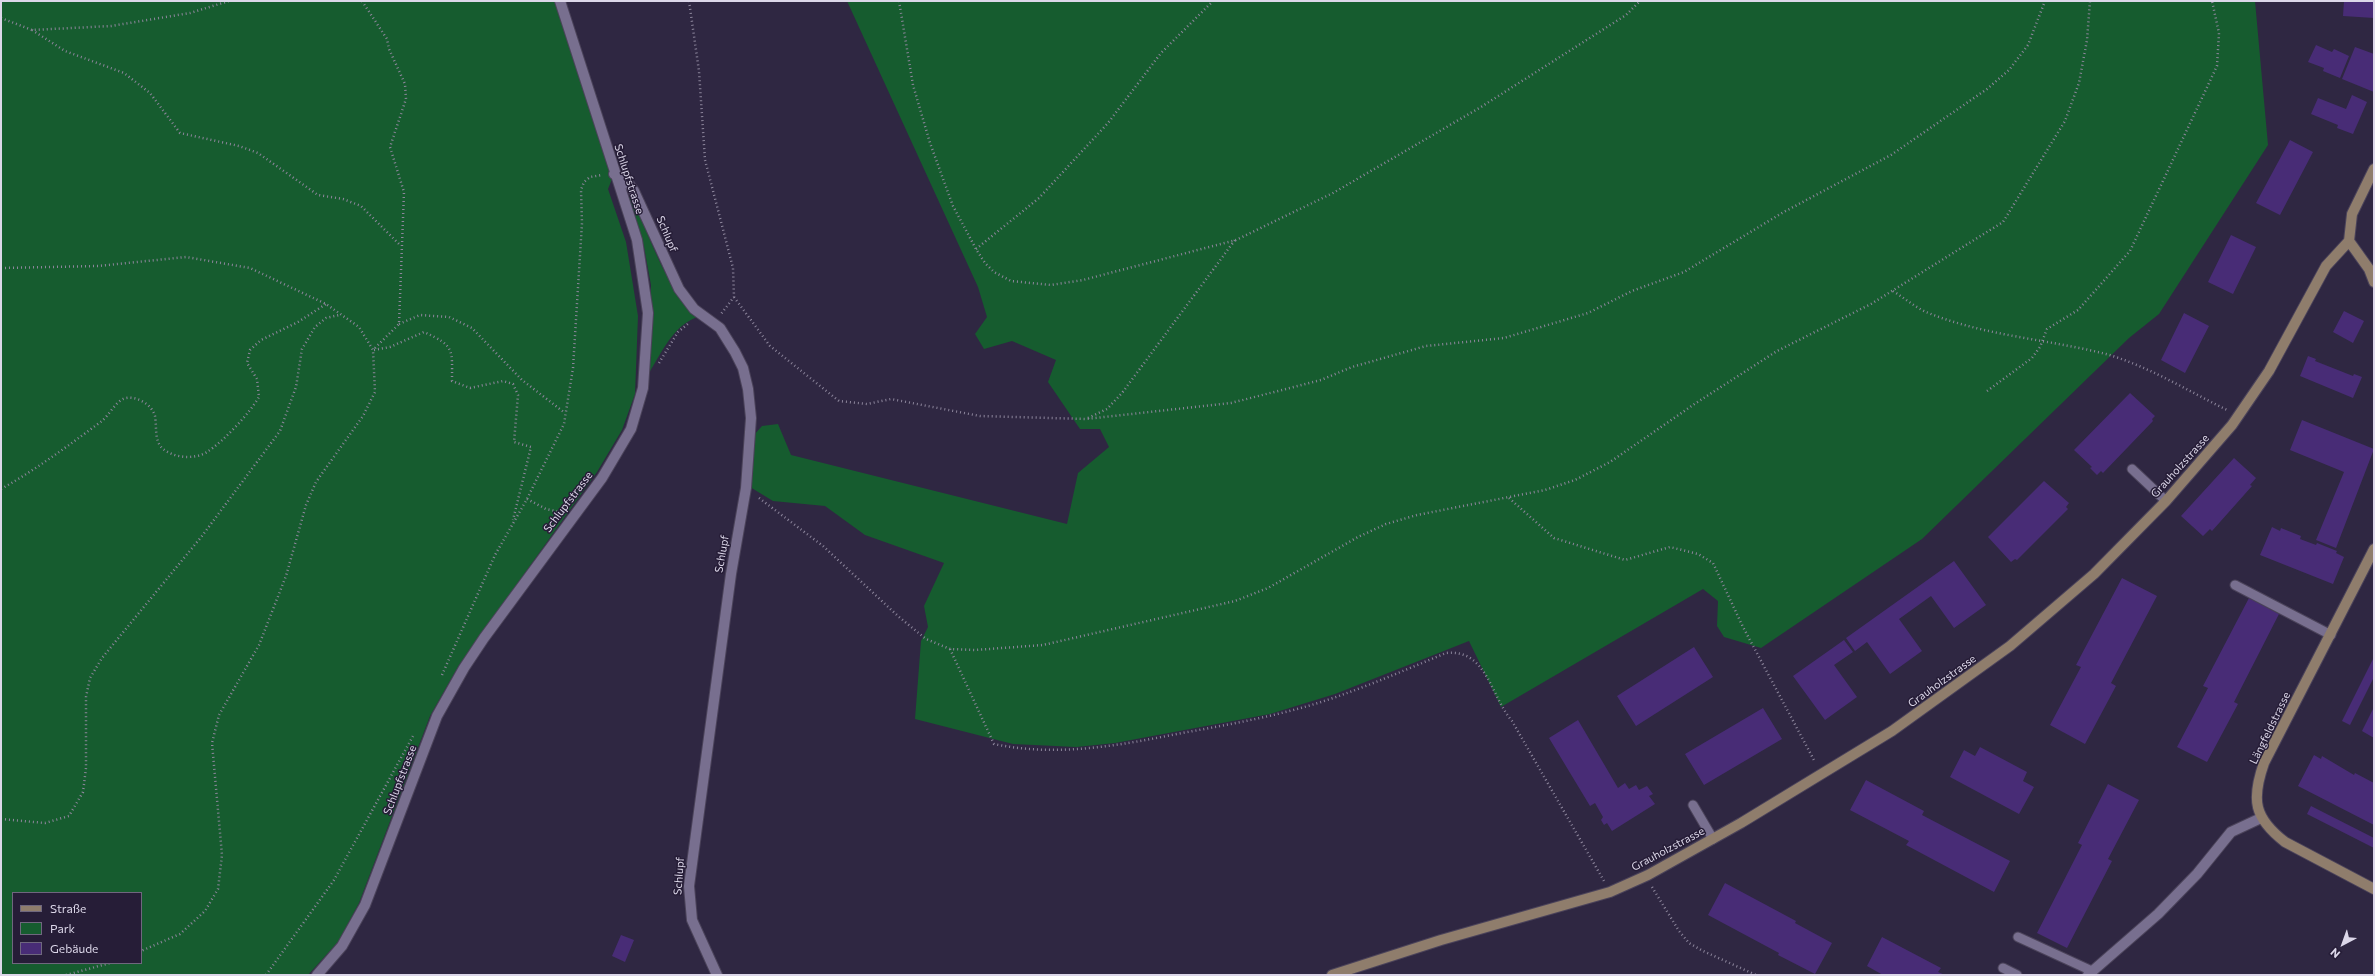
<!DOCTYPE html>
<html>
<head>
<meta charset="utf-8">
<style>
  body { margin:0 }
  #map { position:relative; width:2375px; height:976px; overflow:hidden; background:#2f2742; font-family:Commissioner,sans-serif }
  canvas { display:block }
  .frame { position:absolute; inset:0; border:2px solid #dcd7e9; pointer-events:none }
  .legend { position:absolute; left:12px; top:892px; width:130px; height:72px; box-sizing:border-box; background:#261d37; border:1px solid #6f677e; margin:0; padding:5px 7px; list-style:none; font-size:12px; color:#dcd7e9 }
  .legend li { display:flex; align-items:center; gap:8px; height:20px }
  .legend b { width:20px; border:1px solid #6f677e }
  .north { position:absolute; left:2323px; top:924px; width:40px; height:40px; -webkit-text-stroke:3px #261d37; paint-order:stroke; rotate:221deg; font-size:11px; font-weight:700; line-height:16px; text-align:center; color:#dcd7e9 }
  .north::after { content:''; display:block; margin:auto; width:14px; height:18px; background:#dcd7e9; clip-path:polygon(50% 0,100% 100%,50% 72%,0 100%) }
</style>
</head>
<body>
<div id="map">
<canvas width="2375" height="976"></canvas>
<div class="frame"></div>
<ul class="legend">
<li><b style="height:5px;background:#8f7d6c"></b>Straße</li>
<li><b style="height:11px;background:#165c2f"></b>Park</li>
<li><b style="height:11px;background:#482c76"></b>Gebäude</li>
</ul>
<div class="north">N</div>
</div>
<script>
const c = document.querySelector('canvas').getContext('2d');
c.lineJoin = 'round';
function paint(path, color) { c.fillStyle = color; c.fill(path, 'evenodd'); }
function stroke(path, color, width, dash) { c.strokeStyle = color; c.lineWidth = width; c.lineCap = dash ? 'butt' : 'round'; c.setLineDash(dash || []); c.stroke(path); }
function drawText(font, color, halo, rows, align = 'center') {
  c.font = font + ' Commissioner,sans-serif'; c.lineWidth = 3; c.setLineDash([]); c.textBaseline = 'middle'; c.strokeStyle = halo; c.fillStyle = color; for (const [text, x, y, turn = 0] of rows) {
    c.save(); c.translate(x, y); c.rotate((+turn || 0) * Math.PI / 180); c.textAlign = isNaN(turn) ? turn : align; if (halo) c.strokeText(text, 0, 0); c.fillText(text, 0, 0); c.restore();
  }
}
paint(new Path2D(`
  M1,1H557L614,174L608,189L626,242L638,316L635,394L622,430L597,472L459,665L430,716L359,903L338,942L308,975H1ZM13,893H141V963H13Z
  M847,1H2255L2268,145L2159,314L2129,338L1922,539L1761,648L1724,637L1717,626L1718,601L1703,589L1501,707L1469,641L1335,694L1270,714L1115,743L1076,747L1013,744L915,719L921,641L928,627L924,606L944,563L865,535L825,506L773,501L750,487L753,436L762,426L778,424L791,455L1067,524L1078,473L1109,447L1100,429H1080L1048,382L1056,360L1012,341L984,349L975,334L987,317L978,287Z
  M626,193L634,203C652,242 666,287 697,317C673,326 662,352 649,373L651,285L644,247Z`), '#165c2f');
paint(new Path2D(`
  M2344,1H2374V18L2343,16Z
  M2316,45L2332,52L2334,49L2349,56L2340,78L2323,71L2324,68L2308,62Z
  M2355,47L2374,54V92L2342,79Z
  M2352,95L2367,102L2353,134L2337,128L2338,125L2311,114L2318,98L2346,109Z
  M2290,140L2313,152L2280,215L2256,203Z
  M2231,235L2256,247L2233,294L2208,282Z
  M2344,311L2364,321L2353,343L2333,332Z
  M2184,313L2209,326L2185,373L2161,360Z
  M2308,356L2316,359L2315,361L2353,376L2354,374L2362,377L2353,398L2300,376Z
  M2130,393L2155,416L2152,419L2153,421L2103,473L2101,471L2097,475L2090,468L2092,467L2074,450Z
  M2302,420L2374,449L2336,548L2316,540L2344,472L2290,450Z
  M2234,458L2256,478L2250,485L2252,486L2212,531L2210,529L2203,536L2181,516Z
  M2044,481L2069,503L2066,507L2068,509L2017,560L2015,559L2011,562L1988,537Z
  M2272,527L2280,531L2281,528L2301,536L2300,539L2316,545L2317,543L2337,551L2336,553L2344,557L2333,584L2260,555Z
  M1954,561L1986,605L1954,628L1931,596L1899,619L1922,651L1890,674L1867,642L1855,651L1846,638Z
  M2122,578L2157,596L2111,683L2116,686L2085,744L2050,725L2081,667L2076,665Z
  M2249,598L2279,614L2234,702L2238,704L2207,762L2177,747L2208,688L2203,686Z
  M1844,640L1853,652L1834,665L1857,697L1825,720L1793,676Z
  M1694,647L1713,677L1636,726L1617,696Z
  M2374,657V677L2350,725L2342,721Z
  M2374,707V738L2362,731Z
  M1763,708L1782,739L1704,785L1685,754Z
  M1578,720L1618,788L1625,783L1629,789L1636,785L1639,790L1647,786L1653,794L1649,796L1655,804L1612,831L1607,823L1604,825L1601,820L1603,817L1595,803L1590,806L1549,738Z
  M1980,747L2027,772L2023,781L2034,787L2019,814L1950,777L1964,750L1975,756Z
  M2314,755L2321,759L2322,756L2354,775L2355,773L2374,783V825L2298,786Z
  M1866,780L1924,811L1922,815L2010,861L1994,892L1906,845L1909,841L1850,810Z
  M2108,784L2139,800L2108,859L2112,861L2067,948L2037,933L2082,845L2078,843Z
  M2311,806L2374,838V848L2307,814Z
  M1725,883L1796,921L1795,923L1832,943L1815,974L1778,955L1779,953L1708,915Z
  M621,935L634,940L625,962L612,956Z
  M1882,937L1941,968L1938,972L1945,975H1883L1867,966Z`), '#482c76');
const lane = new Path2D(`
  M2132,469L2166,501
  M2235,585L2331,635
  M1693,805L1713,839
  M2018,937L2092,971
  M2003,968L2017,975`);
const street = new Path2D(`
  M614,174L626,180L634,191L679,289L694,309L720,328L735,352L743,368L748,389L751,418L746,488L731,574L689,886L692,920L717,975
  M317,975L342,946L365,905L437,716L464,668L484,638L602,478L631,429L643,388L648,313L637,240L560,1
  M2088,975L2158,914L2197,874L2231,832L2261,818`);
const secondary = new Path2D(`
  M2349,241L2369,269L2374,282
  M2374,549L2264,763C2251,800 2254,818 2285,842L2374,889
  M1332,975L1441,940L1610,892L1648,875L1741,823L1892,731L2010,646L2094,574L2166,501L2232,425L2269,371L2326,266L2349,241L2352,214L2374,169`);
stroke(lane, '#4b435a', 11);
stroke(street, '#4b435a', 12);
stroke(secondary, '#4b435a', 12);
stroke(new Path2D(`
  M362,1L387,39L389,49L405,84L406,99L390,147L404,192L399,324L373,350
  M689,1L699,71L705,160L733,268L734,297L721,314
  M899,1L913,85L930,143L953,206L976,249L985,263L994,272L1011,281L1051,285L1083,280L1236,240L1333,193L1481,107L1626,15L1640,1
  M1,18L32,30L111,26L190,13L229,1
  M32,30L65,51L124,73L150,93L180,133L239,146L258,153L318,195L343,199L361,206L401,246
  M976,249L1039,198L1108,123L1161,53L1213,1
  M1,268L98,266L186,257L250,268L326,304L359,327L373,350L375,392L363,416L316,482L306,505L286,576L259,645L219,715L212,743L222,855L218,889L205,911L180,934L141,951
  M1893,291C1904,298 1915,307 1926,312C1984,336 2047,339 2106,354C2148,366 2188,391 2227,410
  M734,297L770,346L839,401L867,404L891,399L980,416L1086,419L1231,403L1321,380L1352,367L1426,346L1504,338L1588,313L1632,291L1684,272L1782,213L1891,155L1987,89L2009,70L2028,45L2045,1
  M399,324L420,315L449,317L472,328L522,380L565,413
  M374,350L390,347L424,332C455,346 452,349 452,381L470,388L503,381L513,384L518,395L514,442L531,447L513,520
  M659,363L678,332L689,323
  M1987,391L2032,358L2040,347L2047,329L2078,310L2130,251L2217,66L2219,33L2212,1
  M1088,418L1107,409L1122,393L1235,240
  M1,489C37,469 69,445 102,421C109,415 115,403 123,399C134,394 152,404 155,416C157,426 154,440 162,448C173,458 194,460 207,452C224,441 249,414 259,397L257,379L247,363L250,350L261,340L298,322L326,304
  M759,498L823,546L899,617L926,639L950,649L975,650L1043,645L1235,601L1268,588L1358,537L1386,524L1417,515L1545,490L1575,480L1610,462L1696,403L1777,351L1871,304L2003,222L2065,121L2079,83L2087,40L2090,1
  M1509,498L1554,538L1625,560L1670,547L1698,554L1713,563L1743,627L1815,762
  M527,499L546,509L560,512
  M950,649L994,744C1056,757 1116,746 1177,734C1231,724 1285,715 1336,697C1373,684 1410,668 1446,653C1487,649 1490,695 1512,721L1604,881
  M442,675L495,555L527,499L564,424L573,368L582,223L581,190L584,182L590,177L602,175
  M1,819L45,823L69,816L83,792L86,768V697L90,678L102,658L202,536L280,431L296,387L302,349L315,327L326,318L339,315
  M1652,887L1679,931L1689,943L1703,951L1756,975
  M66,975L110,963
  M266,975L334,880L413,736`), '#8d869c', 2.5, [1, 3]);
stroke(lane, '#786f8f', 9);
stroke(street, '#786f8f', 10);
stroke(secondary, '#8f7d6c', 10);
drawText('11px', '#dcd7e9', '#261d37', [
  ["Schlupfstrasse",629,179,72],
  ["Schlupf",667,234,67],
  ["Grauholzstrasse",2180,466,-48],
  ["Schlupfstrasse",568,502,-53],
  ["Schlupf",722,554,-80],
  ["Grauholzstrasse",1942,681,-36],
  ["Längfeldstrasse",2270,728,-64],
  ["Schlupfstrasse",400,780,-69],
  ["Grauholzstrasse",1668,849,-28],
  ["Schlupf",679,876,-86]
]);
</script>
</body>
</html>
